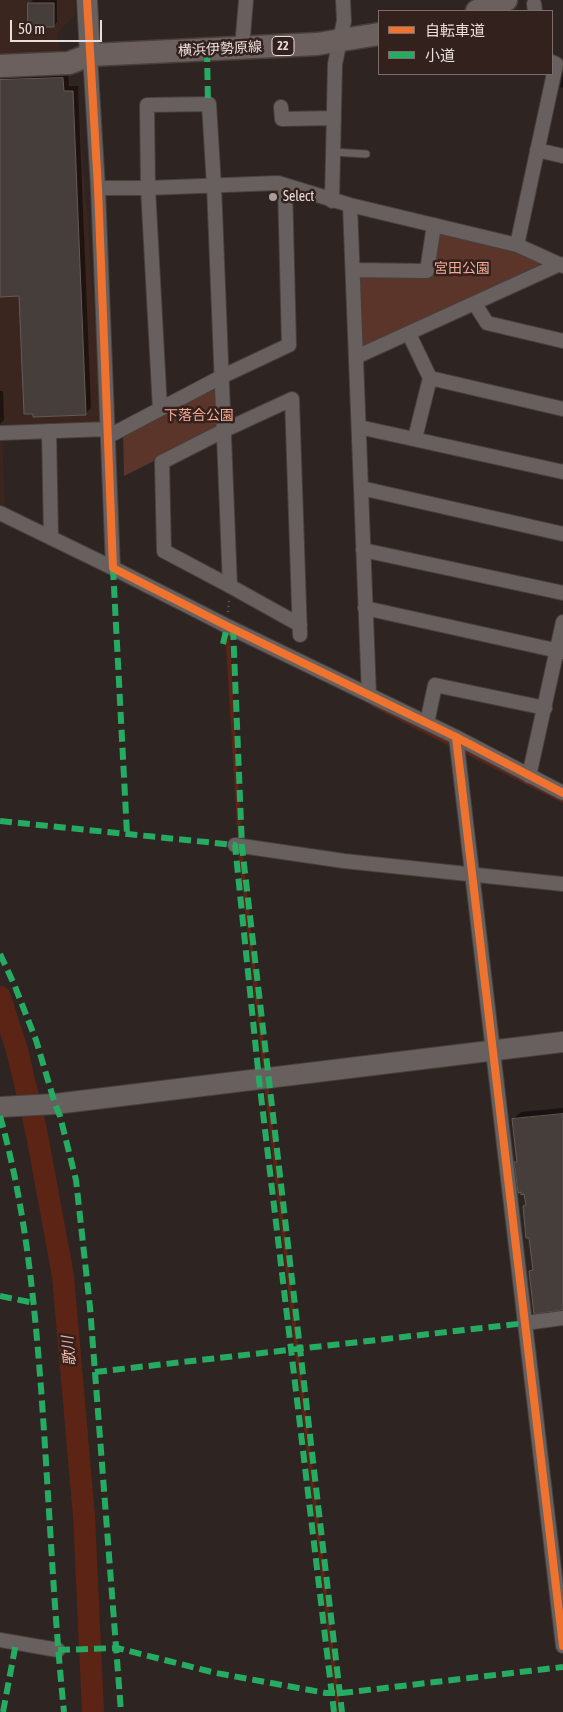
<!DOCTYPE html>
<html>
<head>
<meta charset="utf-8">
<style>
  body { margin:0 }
  #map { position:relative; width:563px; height:1712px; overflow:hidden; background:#2e2422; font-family:"Asap Condensed","Noto Sans JP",sans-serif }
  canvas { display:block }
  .legend { position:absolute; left:378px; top:10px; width:175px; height:65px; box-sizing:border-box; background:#33211d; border:1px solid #7c6d69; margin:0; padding:6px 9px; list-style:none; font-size:15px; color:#eadeda }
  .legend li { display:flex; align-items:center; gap:10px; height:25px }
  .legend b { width:25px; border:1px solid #7c6d69 }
  .scale { position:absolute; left:10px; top:20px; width:92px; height:22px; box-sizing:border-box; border:2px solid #eadeda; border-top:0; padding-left:6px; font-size:15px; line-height:18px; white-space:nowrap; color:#eadeda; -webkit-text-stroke:4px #33211d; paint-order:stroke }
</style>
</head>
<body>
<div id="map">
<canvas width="563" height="1712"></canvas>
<ul class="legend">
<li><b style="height:6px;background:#ef722f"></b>自転車道</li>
<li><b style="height:6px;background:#26ab63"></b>小道</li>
</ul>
<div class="scale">50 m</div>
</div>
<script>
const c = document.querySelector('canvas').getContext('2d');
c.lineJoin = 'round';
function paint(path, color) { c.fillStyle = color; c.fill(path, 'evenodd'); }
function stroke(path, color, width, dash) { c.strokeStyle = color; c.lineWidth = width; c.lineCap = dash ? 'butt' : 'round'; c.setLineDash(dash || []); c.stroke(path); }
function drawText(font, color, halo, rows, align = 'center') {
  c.font = font + ' "Asap Condensed","Noto Sans JP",sans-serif'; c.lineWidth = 5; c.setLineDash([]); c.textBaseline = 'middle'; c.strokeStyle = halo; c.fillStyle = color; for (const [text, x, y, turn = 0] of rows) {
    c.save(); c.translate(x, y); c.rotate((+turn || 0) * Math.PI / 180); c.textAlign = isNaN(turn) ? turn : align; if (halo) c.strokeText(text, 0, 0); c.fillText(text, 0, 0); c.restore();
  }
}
paint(new Path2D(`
  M0,0H75V15L57,34L65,79L78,89L102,424H2L5,512L0,510Z`), '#3b251f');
paint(new Path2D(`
  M437,230L514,248L539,259V267L366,349L360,345L357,276L429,273Z
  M217,385L220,428L124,476L123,434Z`), '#5b342a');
paint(new Path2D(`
  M33,0H57V22L54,26L29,4Z
  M68,73L69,86H78L91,408L85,414L20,295H0V81L5,75Z
  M563,73V88L560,87Z
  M0,391H3L4,420L0,424Z
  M563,1108V1309L530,1271L534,1268L530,1237L524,1206L527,1204L516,1163L518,1160L513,1119L521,1112Z`), '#0007');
stroke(new Path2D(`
  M227,630L240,842
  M373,705L454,746
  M460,749L563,801
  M240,849L265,1071
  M266,1083L339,1712`), '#5b2415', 4);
stroke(new Path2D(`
  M0,997L17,1050L37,1135L63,1276L84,1516L93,1712`), '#5b2415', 22);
const building = new Path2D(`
  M28,3H54V27H28Z
  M63,78L64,91H73L86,415L33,417V414H24L19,296L0,297V80Z
  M563,1114V1310L534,1314L529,1271L533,1270L529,1238H526L523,1206L526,1205L524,1194L521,1195V1192L518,1193L514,1162H517L512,1119Z`);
paint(building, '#463e3b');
stroke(building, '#645b59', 1);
const lane = new Path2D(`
  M333,152L366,154`);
const street = new Path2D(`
  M534,4L535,11
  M242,48L246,0
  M90,55L98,188L113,568L227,626L456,737L563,793
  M281,107L282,119L334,118
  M537,150L563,156
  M98,188H148L278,183L350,205L517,245L563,266
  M332,201L335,64L344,21L343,0
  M350,205L369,695
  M517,245L556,64L552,62
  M354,270L427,271L434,225
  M475,304L487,323L563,341
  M409,334L430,378L415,438
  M356,357L560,264
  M430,378L563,409
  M160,409L148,188L147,105L209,104L214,186L230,586
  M359,427L563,472
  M49,431L51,538
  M0,433L108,429
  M109,436L221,377L289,345L285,185
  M361,488L563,534
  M0,513L113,568
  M363,550L563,593
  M365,608L563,652
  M300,625L230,586L164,551L162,462L225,430L292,399L300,635
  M427,723L435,685L545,708
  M456,737L563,1646
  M529,776L563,622
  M235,845L344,861L563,884
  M526,1323L563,1318
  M0,1640L58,1650`);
const secondary = new Path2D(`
  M87,0L90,55
  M0,1107L55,1104L563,1042`);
const primary = new Path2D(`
  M477,11L506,0
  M0,66L69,63L90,55L317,44L379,34`);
stroke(lane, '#48403d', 9);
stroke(street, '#48403d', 16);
stroke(secondary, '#48403d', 22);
stroke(primary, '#48403d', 25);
stroke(new Path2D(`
  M228,612L229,600`), '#625a58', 2.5, [1, 4]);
stroke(lane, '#67605e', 7);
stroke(street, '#67605e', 14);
stroke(secondary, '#67605e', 20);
stroke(primary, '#6b605e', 22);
stroke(new Path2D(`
  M207,50L208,104
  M113,568L127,834
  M233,628L242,847L342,1712
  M223,644L227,626
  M0,821L235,845L259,1079L334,1712
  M0,954L14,984L36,1040L55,1104L60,1116L76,1180L90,1307L121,1712
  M0,1116C25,1205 34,1297 41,1388C49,1496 53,1604 64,1712
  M0,1296L34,1303
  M95,1372L526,1323
  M58,1650L117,1648L216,1673L326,1693H342L563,1667
  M3,1712L16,1643`), '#26ab63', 6, [12, 6]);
stroke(new Path2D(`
  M87,0L98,188L113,568L227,626L456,737L563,793
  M456,737L563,1646`), '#ef722f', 8);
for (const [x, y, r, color] of [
  [273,197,5,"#a89d9a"]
]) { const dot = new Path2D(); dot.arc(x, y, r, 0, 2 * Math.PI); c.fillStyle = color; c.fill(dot); stroke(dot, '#33211d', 2); }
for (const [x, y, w] of [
  [283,46,22]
]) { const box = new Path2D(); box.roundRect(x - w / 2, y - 9.5, w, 19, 4); c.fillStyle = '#33211d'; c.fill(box); stroke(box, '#eadeda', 1); }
drawText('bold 12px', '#eadeda', null, [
  ["22",283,46]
]);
drawText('14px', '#eadeda', '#33211d', [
  ["横浜伊勢原線",220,49,-3]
]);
drawText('14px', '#eadeda', '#33211d', [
  ["Select",283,197]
], 'left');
drawText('14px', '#f8aa95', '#33211d', [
  ["宮田公園",462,269],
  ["下落合公園",199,416]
]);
drawText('italic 15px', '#f4b9a9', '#33211d', [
  ["歌川",69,1351,-95]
]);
</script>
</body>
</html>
